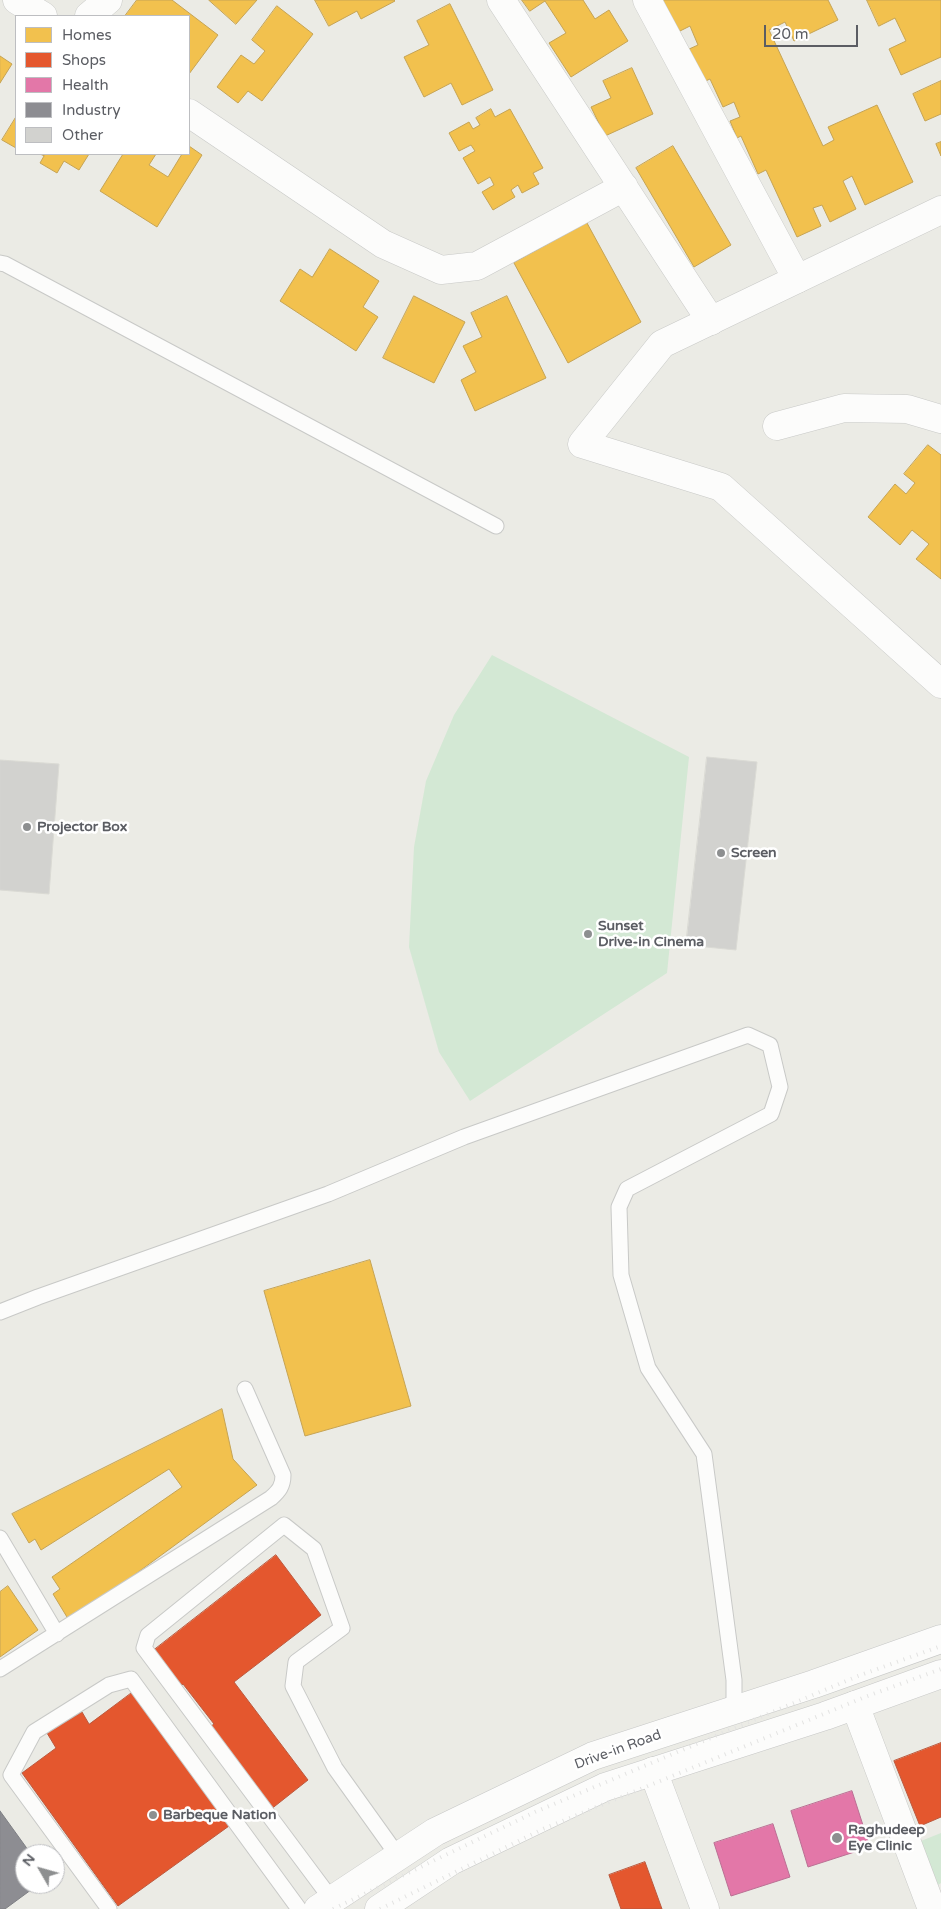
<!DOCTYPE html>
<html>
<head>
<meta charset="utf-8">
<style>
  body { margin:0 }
  #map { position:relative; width:941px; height:1909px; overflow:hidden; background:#ebebe5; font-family:"Varela Round",sans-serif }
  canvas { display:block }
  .legend { position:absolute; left:15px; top:15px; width:175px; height:140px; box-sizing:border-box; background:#fff; border:1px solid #bdbec1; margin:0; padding:6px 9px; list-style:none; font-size:15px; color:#5b5d63 }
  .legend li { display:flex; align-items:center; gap:10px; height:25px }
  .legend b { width:25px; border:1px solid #bdbec1 }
  .north { position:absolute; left:15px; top:1844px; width:50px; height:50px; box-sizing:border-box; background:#fff; border:1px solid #bdbec1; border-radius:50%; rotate:308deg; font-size:14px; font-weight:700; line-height:20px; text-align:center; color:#5b5d63 }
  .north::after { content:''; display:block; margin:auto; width:18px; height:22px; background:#8d8f90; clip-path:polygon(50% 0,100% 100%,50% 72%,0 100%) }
  .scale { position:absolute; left:764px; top:25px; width:94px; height:22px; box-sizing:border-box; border:2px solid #5b5d63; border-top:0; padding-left:6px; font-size:15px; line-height:18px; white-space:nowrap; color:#5b5d63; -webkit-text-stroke:4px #fff; paint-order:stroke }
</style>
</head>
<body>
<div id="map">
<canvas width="941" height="1909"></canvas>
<ul class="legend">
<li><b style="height:14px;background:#f2c14e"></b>Homes</li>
<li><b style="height:14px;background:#e4572e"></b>Shops</li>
<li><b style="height:14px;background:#e377a8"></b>Health</li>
<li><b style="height:14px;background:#8d8d92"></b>Industry</li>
<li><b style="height:14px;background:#d2d2cf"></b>Other</li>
</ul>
<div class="north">N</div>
<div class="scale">20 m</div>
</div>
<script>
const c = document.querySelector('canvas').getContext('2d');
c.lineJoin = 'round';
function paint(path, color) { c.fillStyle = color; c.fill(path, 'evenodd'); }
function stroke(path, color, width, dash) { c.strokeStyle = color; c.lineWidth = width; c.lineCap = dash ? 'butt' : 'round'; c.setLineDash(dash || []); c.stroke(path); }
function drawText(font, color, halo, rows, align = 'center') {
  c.font = font + ' "Varela Round",sans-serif'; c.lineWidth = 5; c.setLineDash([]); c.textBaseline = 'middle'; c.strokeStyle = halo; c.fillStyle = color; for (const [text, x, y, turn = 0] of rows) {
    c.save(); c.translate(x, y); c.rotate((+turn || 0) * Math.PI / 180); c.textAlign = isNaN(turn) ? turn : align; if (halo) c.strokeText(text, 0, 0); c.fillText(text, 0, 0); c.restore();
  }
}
paint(new Path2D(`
  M492,655L689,757L667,973L470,1101L439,1052L409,947L414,847L426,781L454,715Z
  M941,1833V1883L938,1885L921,1841Z`), '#d3e8d4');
const homes = new Path2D(`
  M137,0H172L218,35L189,74V16H125Z
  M209,0H257L236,24Z
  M315,0H394L395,1L361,19L357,11L329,26Z
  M522,0H583L595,19L609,10L628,41L571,77L549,43L566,33L545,1L530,11Z
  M663,0H828L838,20L794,41L785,22L769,30L823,146L834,140L828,127L877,105L913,182L865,205L852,176L843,181L856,209L830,222L822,205L813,208L821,226L797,237L766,170L758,174L741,136L737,138L730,121L740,117L734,102L723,107L710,79L701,83L687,50L698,45L690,26L672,35L657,3Z
  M867,0H941V57L901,75L889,49L906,41L895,18L879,26Z
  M450,4L493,90L462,105L451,83L424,97L404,57L429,45L417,21Z
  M277,6L313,34L262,101L248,91L238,103L217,87L241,55L254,64L265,51L252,40Z
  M0,56L12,64L0,83Z
  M632,68L653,114L605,136L591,107L611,98L603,81Z
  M941,81V114L925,121L913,94Z
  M491,109L495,117L510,109L543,168L533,173L539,184L522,193L518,185L511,190L515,197L493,210L482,192L494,185L490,177L478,184L463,158L475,151L471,145L459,151L449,133L469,122L473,129L480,125L476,118Z
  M16,117V148L2,140Z
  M941,142V156L936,144Z
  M189,146L202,155L157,227L100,191L123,154H156L149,165L168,177L182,154H189Z
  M673,146L731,245L694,267L636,168Z
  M40,154H89L79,170L64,161L57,173L40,163L44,156Z
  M587,223L641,322L568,363L514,263Z
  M330,249L379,281L363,307L378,317L356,351L280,301L300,269L312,277Z
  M414,296L465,322L434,383L383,358Z
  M507,296L546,378L475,411L461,380L476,372L463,346L482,337L471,313Z
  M928,445L941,455V579L916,559L929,544L912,530L900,545L868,517L895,484L906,494L915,483L904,474Z
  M370,1260L411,1406L305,1436L264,1291Z
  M222,1409L233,1459L257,1485L70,1622L53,1594L60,1589L52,1577L182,1487L169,1469L41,1550L35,1539L29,1543L12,1514Z
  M8,1586L38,1630L0,1657V1592Z`);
paint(homes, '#f2c14e');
stroke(homes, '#c5a354', 1);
const shops = new Path2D(`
  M276,1555L321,1615L234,1682L308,1780L270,1810L207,1729L214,1724L183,1684L177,1689L149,1654Z
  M133,1692L229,1826L118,1906L22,1773L56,1748L47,1733L82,1712L89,1724Z
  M941,1743V1817L920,1826L894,1761Z
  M645,1862L662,1909H621L609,1875Z`);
paint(shops, '#e4572e');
stroke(shops, '#bb593e', 1);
const health = new Path2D(`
  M852,1791L870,1847L808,1867L791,1811Z
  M773,1824L790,1877L731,1896L714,1843Z`);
paint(health, '#e377a8');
stroke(health, '#ba6f93', 1);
const industry = new Path2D(`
  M0,1811L31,1854H25V1884H39L5,1909H0Z`);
paint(industry, '#8d8d92');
stroke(industry, '#7e7f84', 1);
const building = new Path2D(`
  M707,757L757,762L736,950L686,945Z
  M0,760L59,764L49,894L0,890Z`);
paint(building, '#d2d2cf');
stroke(building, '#dadad4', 1);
const service = new Path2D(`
  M0,263L5,264L496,526
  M0,1312L38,1297L328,1194L464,1137L748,1035L770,1045L780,1087L771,1114L627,1189L619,1207L621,1275L648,1368L704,1454L734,1680V1711
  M0,1538L57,1634
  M0,1669L271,1498C279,1491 283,1486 283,1475L245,1389
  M332,1900L144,1648L148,1635L284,1525L314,1549L342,1628L296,1662L293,1686L335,1768L398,1856
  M109,1909L11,1775L34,1732L109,1685L131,1679L299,1909`);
const minor = new Path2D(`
  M17,0L43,16
  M501,0L711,321
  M647,0L797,279
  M89,16L108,0
  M189,113L383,244L441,270L477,266L624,187
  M777,426L844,408L907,409L941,419
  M855,1705L932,1909
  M653,1771L705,1909`);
const tertiary = new Path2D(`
  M941,210L662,344L582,444L721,487L941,684`);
const secondary = new Path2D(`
  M318,1909L435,1832L593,1756L814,1684L941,1639
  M379,1909L451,1861L605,1787L825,1716L941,1674`);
stroke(service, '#c8c9c7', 17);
stroke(minor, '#c8c9c7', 29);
stroke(tertiary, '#c8c9c7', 29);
stroke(secondary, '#c6c7c6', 29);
stroke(service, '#fcfcfb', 15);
stroke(minor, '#fcfcfb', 28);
stroke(tertiary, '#fcfcfb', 28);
stroke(secondary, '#fcfcfb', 28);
stroke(new Path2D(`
  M333,1909L535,1812L858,1676L941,1646
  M380,1909L543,1829L865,1697L941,1669`), '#e3e3e2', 4, [1, 6]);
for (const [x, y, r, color] of [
  [27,827,5,"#8d8f90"],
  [721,853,5,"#8d8f90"],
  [588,934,5,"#8d8f90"],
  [153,1815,5,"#8d8f90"],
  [837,1838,6,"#8d8f90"]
]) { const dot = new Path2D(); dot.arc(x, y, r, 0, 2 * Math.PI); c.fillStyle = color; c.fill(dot); stroke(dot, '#fff', 2); }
drawText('bold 14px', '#5b5d63', '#fff', [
  ["Projector Box",37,827],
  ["Screen",731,853],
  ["Sunset",598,926],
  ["Drive-in Cinema",598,942],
  ["Barbeque Nation",163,1815],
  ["Raghudeep",848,1830],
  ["Eye Clinic",848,1846]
], 'left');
drawText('14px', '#5b5d63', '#fff', [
  ["Drive-in Road",618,1750,-20]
]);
</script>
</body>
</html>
